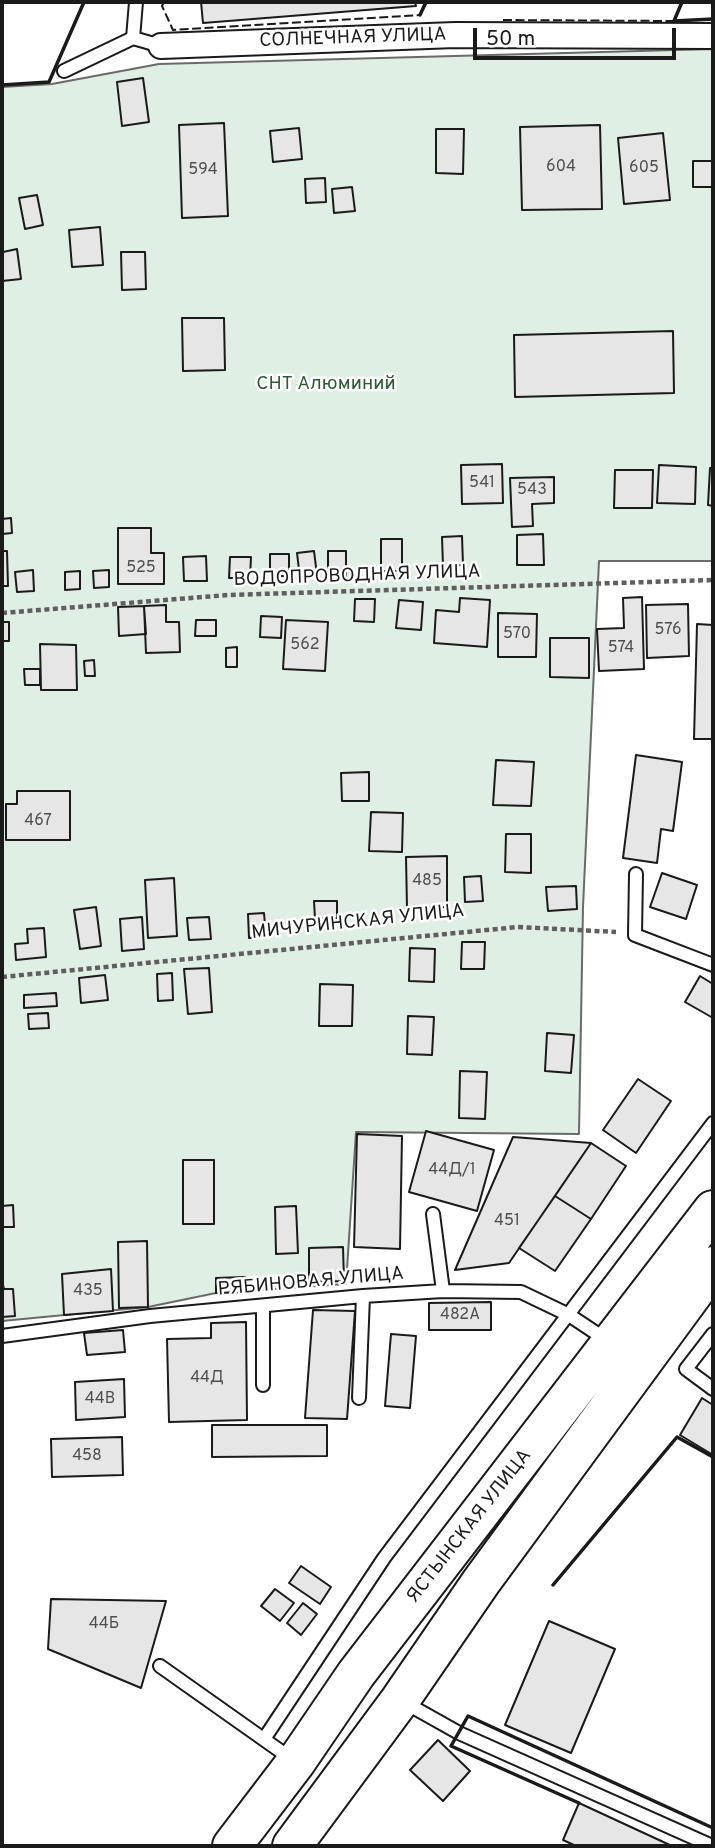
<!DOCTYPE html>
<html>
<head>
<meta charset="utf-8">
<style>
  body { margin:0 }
  #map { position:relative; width:715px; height:1848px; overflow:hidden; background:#fff; font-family:Overpass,sans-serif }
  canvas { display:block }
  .frame { position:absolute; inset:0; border:4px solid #1a1a1a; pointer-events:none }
  .scale { position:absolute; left:473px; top:28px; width:203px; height:32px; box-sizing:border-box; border:4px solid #1a1a1a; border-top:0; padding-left:9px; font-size:21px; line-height:24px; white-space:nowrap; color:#1a1a1a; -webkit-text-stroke:5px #fff; paint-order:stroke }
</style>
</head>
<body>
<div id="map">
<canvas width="715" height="1848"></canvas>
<div class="frame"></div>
<div class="scale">50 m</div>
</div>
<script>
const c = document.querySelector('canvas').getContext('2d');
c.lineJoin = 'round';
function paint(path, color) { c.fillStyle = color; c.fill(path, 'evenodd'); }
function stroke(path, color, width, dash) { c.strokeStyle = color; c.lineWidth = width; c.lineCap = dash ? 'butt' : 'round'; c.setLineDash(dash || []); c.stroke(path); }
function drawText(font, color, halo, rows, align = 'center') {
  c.font = font + ' Overpass,sans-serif'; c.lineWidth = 5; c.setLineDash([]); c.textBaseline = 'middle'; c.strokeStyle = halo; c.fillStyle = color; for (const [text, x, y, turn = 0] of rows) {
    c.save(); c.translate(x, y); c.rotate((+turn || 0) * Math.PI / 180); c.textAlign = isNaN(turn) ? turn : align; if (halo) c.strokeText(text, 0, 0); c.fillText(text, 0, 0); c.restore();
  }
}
const green = new Path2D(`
  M713,49V561H599L583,907L579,1134L356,1132L346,1284L216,1293L148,1307L2,1321V87L52,84L159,64Z`);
paint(green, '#e0efe3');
stroke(green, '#6a6a6a', 2);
const building = new Path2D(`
  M201,2H415L416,6L203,23Z
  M143,78L149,122L122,126L117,82Z
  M224,123L228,216L182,218L179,125Z
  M600,125L602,209L522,210L520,127Z
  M299,128L302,159L273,162L270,131Z
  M436,129H464L463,174L436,173Z
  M663,133L670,200L624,204L618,138Z
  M693,161H713V187H693Z
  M325,178L326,202L306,203L305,179Z
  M352,187L355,211L334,213L332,189Z
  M37,195L43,225L25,229L19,198Z
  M100,227L103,265L72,267L69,230Z
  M17,249L21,279L2,281L3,252Z
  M121,252H145L146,289L122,290Z
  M182,318H224L225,370L183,371Z
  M673,331L674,393L515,397L514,335Z
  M502,464L503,503L462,504L461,465Z
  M659,465L696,467L695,504L657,503Z
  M710,468H713V506L708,505Z
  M615,470H653L652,508H614Z
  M554,477V503L532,504L533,526L512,527L510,478Z
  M11,518L12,533L2,534V519Z
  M118,528H151V553H164V584H118Z
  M543,534L544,565H517V535Z
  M462,536L463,565L443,566L442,537Z
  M381,539H402V571H381Z
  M2,551H7L8,586H2Z
  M314,551L317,575L300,578L297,553Z
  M328,551H346V576H328Z
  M270,554H289V576H270Z
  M206,556L207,581H184L183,557Z
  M230,557H251L250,578H229Z
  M33,570L34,591L17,592L15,572Z
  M109,570V587L94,588L93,571Z
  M80,571V589L65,590V572Z
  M642,597L644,669L599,671L597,629L624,628L623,598Z
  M460,598L490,600L487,647L434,643L436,610L459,612Z
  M355,599H375L374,622L354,621Z
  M399,600L423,602L421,630L396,628Z
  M688,604L689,656L647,658L646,605Z
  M166,605V622H179L180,652L146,653L144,606Z
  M144,606L146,634L119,636L118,607Z
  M498,613L537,614L536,657H498Z
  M261,616L282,617L281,638L260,637Z
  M196,620H216V636H195Z
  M286,620L328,622L325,671L283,669Z
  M2,622H9V641H2Z
  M697,624L713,625V739H694Z
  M550,638H589V678L550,677Z
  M40,644L76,645L77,690H41Z
  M237,647V667H226V648Z
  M94,660L95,676H85L84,661Z
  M24,669H40V685H25Z
  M636,755L682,762L673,831L661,829L657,863L623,858Z
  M496,760L534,762L531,806L493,805Z
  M369,772V801H342L341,773Z
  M17,791H70V840H6V804H17Z
  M371,812L403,813L402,852L369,851Z
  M506,834H531V873L505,872Z
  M447,856V907L407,908L406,857Z
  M662,873L697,885L686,919L650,907Z
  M481,876L483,901L465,902L464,877Z
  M174,878L177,936L148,938L145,880Z
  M576,886L577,909L548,911L546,887Z
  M314,901H337V918L315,919Z
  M96,907L101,946L80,949L74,910Z
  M264,913L266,937L249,938L248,914Z
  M142,917L144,949L122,951L120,919Z
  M209,917L211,939L189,940L187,918Z
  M44,928L46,957L16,960L15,944L28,943L27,929Z
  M462,942H485L484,969H461Z
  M410,948L435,949L434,982L409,981Z
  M209,968L212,1012L188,1014L184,969Z
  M172,973L173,1000L158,1001L157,974Z
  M105,975L108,1000L81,1003L79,978Z
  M700,976L713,984V1018L685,1002Z
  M320,984L353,985L352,1026H319Z
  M56,993L57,1006L24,1008V995Z
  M48,1013L49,1028L29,1029L28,1014Z
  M408,1016L434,1017L432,1055L407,1054Z
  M547,1033L574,1035L571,1073L545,1071Z
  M460,1071L487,1072L485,1119L459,1118Z
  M638,1079L671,1101L636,1153L603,1130Z
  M426,1131L494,1150L477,1211L409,1192Z
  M357,1134L402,1136L400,1249L354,1247Z
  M513,1137L591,1143L509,1263L455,1270Z
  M591,1143L626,1166L591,1219L555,1196Z
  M183,1160H214V1224H183Z
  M555,1196L591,1219L555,1271L519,1248Z
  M13,1205L14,1227H2V1206Z
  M296,1206L298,1253L276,1254L275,1207Z
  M147,1241L148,1307L119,1308L118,1242Z
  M343,1247L344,1281L309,1282V1248Z
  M111,1269L113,1311L64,1315L62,1274Z
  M245,1277V1292L216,1293V1278Z
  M2,1281L4,1289H13L15,1316L2,1317Z
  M491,1302V1330H429V1303Z
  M313,1310L355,1311L347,1419L305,1418Z
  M246,1322L247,1420L169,1422L167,1339L211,1338V1323Z
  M123,1330L125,1352L87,1355L84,1333Z
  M391,1334L416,1336L410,1408L385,1406Z
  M124,1379L125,1417L76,1420L75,1382Z
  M702,1398L713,1405V1455L680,1435Z
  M212,1425H327V1456L212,1457Z
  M122,1437L123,1475L52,1477L51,1439Z
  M301,1566L331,1587L320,1604L289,1583Z
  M275,1589L294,1603L280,1621L261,1606Z
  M51,1599L166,1601L141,1688L48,1649Z
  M303,1603L317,1614L301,1635L287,1623Z
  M549,1621L615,1649L571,1753L505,1725Z
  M438,1740L470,1771L443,1801L410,1770Z
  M579,1803L672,1846H576L563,1840Z`);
paint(building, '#e6e6e6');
stroke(building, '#1a1a1a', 2);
const lane = new Path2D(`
  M136,2L133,38L161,46
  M64,71L133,38
  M636,874L635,935L713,965
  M433,1214L443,1291
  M263,1307V1385
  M713,1334L686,1369L713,1389
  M2,1336L150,1316L363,1296L443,1291L521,1292L569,1315L608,1341
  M359,1398L363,1296
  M160,1666L293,1760
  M402,1701L459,1733L712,1846
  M264,1739L384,1558L713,1123`);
const street = new Path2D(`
  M161,46L455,35L713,36`);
const primary = new Path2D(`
  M232,1846L296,1762L356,1674L713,1210
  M292,1846L400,1700L481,1582L713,1266`);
stroke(lane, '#1a1a1a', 16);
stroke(street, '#1a1a1a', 28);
stroke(primary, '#1a1a1a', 42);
stroke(new Path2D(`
  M2,613L228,595L713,580
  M2,977L518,927L616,932`), '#5f5f5f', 4.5, [5, 3.5]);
stroke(lane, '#fff', 12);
stroke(street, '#fff', 24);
stroke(primary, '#fff', 38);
stroke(new Path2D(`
  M164,2L162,6L173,30L420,15
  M503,20L674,21`), '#1a1a1a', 2, [9, 3.5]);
stroke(new Path2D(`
  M682,2L674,21L713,19
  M420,15L426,2
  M2,85L49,82L84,2
  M553,1585L677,1437L713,1457
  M579,1803L451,1746L468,1716L713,1828`), '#1a1a1a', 3.5);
drawText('16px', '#4d4d4d', null, [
  ["604",561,168],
  ["605",644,169],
  ["594",203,171],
  ["541",482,484],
  ["543",532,491],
  ["525",141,569],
  ["576",668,631],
  ["570",517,635],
  ["562",305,646],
  ["574",621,649],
  ["467",38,822],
  ["485",427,882],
  ["44Д/1",452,1171],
  ["451",507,1222],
  ["435",88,1292],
  ["482А",460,1316],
  ["44Д",207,1379],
  ["44В",100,1400],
  ["458",87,1457],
  ["44Б",104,1625]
]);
drawText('19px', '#1a1a1a', '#fff', [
  ["СОЛНЕЧНАЯ УЛИЦА",353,39,-2],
  ["ВОДОПРОВОДНАЯ УЛИЦА",357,577,-2],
  ["МИЧУРИНСКАЯ УЛИЦА",358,923,-6],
  ["РЯБИНОВАЯ УЛИЦА",311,1283,-5],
  ["ЯСТЫНСКАЯ УЛИЦА",470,1527,-52]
]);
drawText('19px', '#2b5a34', '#fff', [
  ["СНТ Алюминий",326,385]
]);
</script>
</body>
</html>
